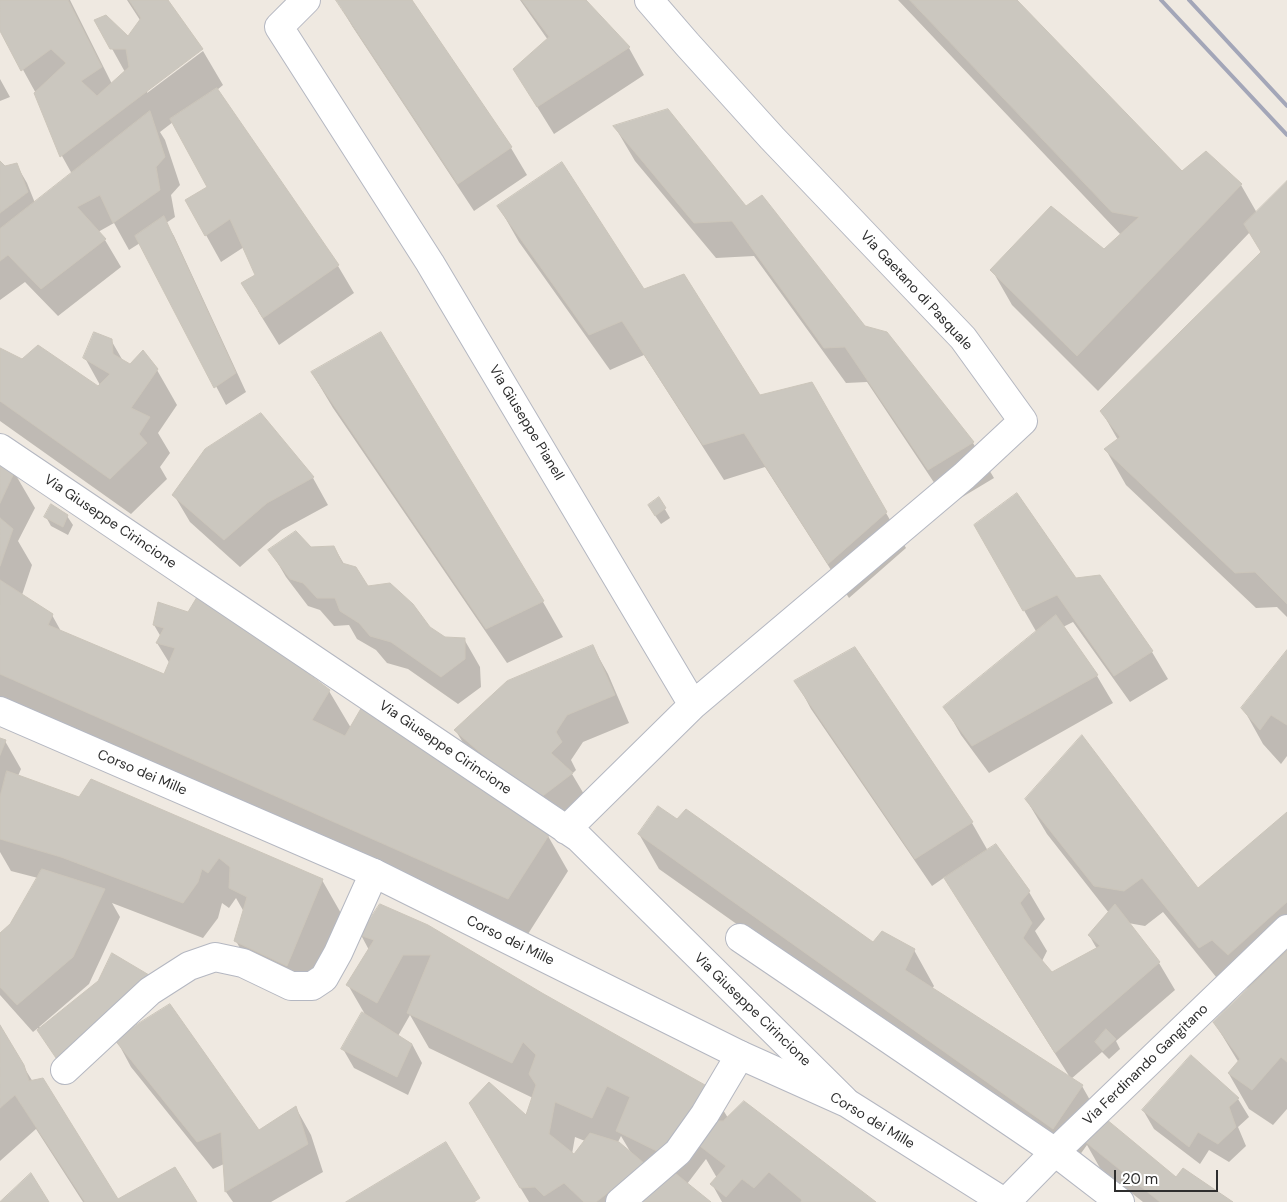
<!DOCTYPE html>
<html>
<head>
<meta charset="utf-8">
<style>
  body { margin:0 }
  #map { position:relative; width:1287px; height:1202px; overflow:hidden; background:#efe9e1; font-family:"DM Sans",sans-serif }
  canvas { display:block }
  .scale { position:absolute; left:1114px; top:1170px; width:104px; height:22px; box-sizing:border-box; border:2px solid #2e2e2e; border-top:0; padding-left:6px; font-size:15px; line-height:18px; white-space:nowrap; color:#2e2e2e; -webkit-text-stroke:4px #fff; paint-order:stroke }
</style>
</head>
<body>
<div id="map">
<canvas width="1287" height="1202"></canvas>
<div class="scale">20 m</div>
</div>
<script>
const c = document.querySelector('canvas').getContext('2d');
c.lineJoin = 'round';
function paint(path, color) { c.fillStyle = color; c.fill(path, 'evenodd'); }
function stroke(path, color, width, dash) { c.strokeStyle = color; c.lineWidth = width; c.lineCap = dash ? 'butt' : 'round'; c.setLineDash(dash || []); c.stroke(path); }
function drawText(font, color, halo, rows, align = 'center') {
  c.font = font + ' "DM Sans",sans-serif'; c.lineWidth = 4; c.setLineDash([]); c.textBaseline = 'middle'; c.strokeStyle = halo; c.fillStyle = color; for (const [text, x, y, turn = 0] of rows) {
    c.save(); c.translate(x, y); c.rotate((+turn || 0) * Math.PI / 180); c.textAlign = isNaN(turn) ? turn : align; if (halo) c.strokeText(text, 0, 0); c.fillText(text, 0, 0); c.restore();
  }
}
paint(new Path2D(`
  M0,0H70L112,84L125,72L96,20L129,38L140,20L127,0H166L147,93L203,51L223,85L217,90L338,266L354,293L279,345L258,311L257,275L244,247L221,262L206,235L209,188L173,122L160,132L165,140L180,185L171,195L175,217L166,223L174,236L246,392L226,405L140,243L129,250L114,223L98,232L105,240L121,267L58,316L25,282L0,300V163L5,168L16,164L27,183L35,203L72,174L62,156L38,97L0,28Z
  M337,0H411L511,148L527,175L474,211L352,26Z
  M520,0H584L629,48L644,75L554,134L531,97L548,40Z
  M898,0H1015L1182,173L1241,185L1257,213L1287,183V617L1277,607L1256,608L1126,485L1106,450L1118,440L1102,412L1262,253L1250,232L1098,391L1012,305L992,270L1105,251L1121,235Z
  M0,79L10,97L0,101Z
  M615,127L746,208L864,327L886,333L973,443L994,478L949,505L867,382L846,383L754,256L716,258L635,161Z
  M499,207L643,290L759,397L812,383L906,548L849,598L765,467L724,480L644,355L610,370L519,242Z
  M380,334L543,602L563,637L507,663L333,408L312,373Z
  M111,340L123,361L130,365L157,370L177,405L158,433L170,453L160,467L167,479L131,514L0,421V349L22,361L99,387L100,385L85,358Z
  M0,463L14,472L35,508L18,541L32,565L22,595L52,615L62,633L164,676L170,664L157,643L161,637L154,625L159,604L329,691L351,728L548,836L568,871L528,934L0,701Z
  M313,478L328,505L282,530L240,567L190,522L174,495Z
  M659,499L670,518L661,524L654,514Z
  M67,516L73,525L68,535L51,526L46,517Z
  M975,525L1076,579L1152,652L1168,679L1130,702L1073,622L1063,627L1097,676L1113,703L989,773L961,735L945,707L1037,633Z
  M334,547L344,564L367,587L445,639H464L480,667L481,687L458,704L408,669L387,663L376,650L357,639L349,625L334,626L320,610L308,606L286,577L270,550Z
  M593,647L608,674L629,723L583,742L571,760L576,770L572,774L588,801L552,827L472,758L456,731Z
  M1287,652V756L1281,764L1263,744L1243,708Z
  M796,681L972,823L988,851L996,846L1029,892L1045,919L1035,931L1047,951L1042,961L1052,973L1097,949L1089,935L1109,913L1047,834L1026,799L1198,890L1287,813V1109L1273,1125L1249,1109L1229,1074L1239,1063L1214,1022L1249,989L1233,974L1221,983L1163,912L1145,926L1128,923L1159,963L1175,990L1116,1041L1120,1049L1109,1059L1102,1052L1071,1079L1082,1086L1103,1123L1176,1178L1231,1202H1143L1100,1168L1087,1145L1074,1163L659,869L639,834L873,944L914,950L934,986L932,989L1071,1079L962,906L945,877L932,886L811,709Z
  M0,740L5,741L21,769L18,776L80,798L322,880L342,915L307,1001L256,977L236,941L244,912L236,898L229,908L222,903L218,918L203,938L112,903L120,917L89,984L39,1027L41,1028L148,976L159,994L68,1075L50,1048L38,1028L33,1032L0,995V935L11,925L38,878L11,871L0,852Z
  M380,906L541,994L711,1090L728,1118L874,1202H722L712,1184L717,1178L706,1159L687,1184L709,1202H529L491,1139L526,1117L533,1098L429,1048L410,1015L398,1036L412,1044L422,1063L408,1095L354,1068L343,1049L366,1016L348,985L369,950L361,935ZM621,1136L631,1153L618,1142ZM575,1137L585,1141L574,1156L572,1154Z
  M0,1028L33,1082L118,1201L196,1202H83L36,1129L0,1161Z
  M116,1039L259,1132L296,1108L311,1135L323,1172L271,1202H233L226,1192L224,1164L213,1169L131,1067Z
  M1238,1099L1249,1117L1238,1127L1246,1146L1229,1162L1209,1150L1200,1164L1154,1129L1143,1110Z`), '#0003');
const building = new Path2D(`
  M0,0H68L102,67L81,81L97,96L129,67L126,49H110L94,20L106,15L128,36L141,18L129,0H168L203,49L60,157L34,93L66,63L51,49L21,71L0,31Z
  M336,0H412L512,147L458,184Z
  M522,0H586L630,47L537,107L513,69L549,37Z
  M910,0H1017L1182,171L1206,151L1242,184L1077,356L990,270L1051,206L1104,249L1139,217L1112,212Z
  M217,88L339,265L263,318L241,283L255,275L230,219L205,236L185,200L207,187L170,119Z
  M668,109L746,206L762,195L865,326L887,332L974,442L928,470L845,347L824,348L732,221L694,223L613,126Z
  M150,111L165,157L156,167L160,190L113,223L100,195L77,207L106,239L41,289L8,255L0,261V229Z
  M0,161L5,166L17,163L28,192L0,213Z
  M562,162L644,289L684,274L760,395L812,382L887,512L828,564L744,433L703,445L622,321L589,335L497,206Z
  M1287,181V604L1255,572L1235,573L1104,449L1120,437L1100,411L1261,252L1244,224Z
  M164,216L236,373L214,388L135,236Z
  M94,332L112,339L113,354L130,364L143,350L158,369L131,408L150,417L139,434L147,443L110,479L0,401V348L22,359L38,345L98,386L110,374L83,358Z
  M381,332L544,601L486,629L311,372Z
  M261,413L314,477L267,503L224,540L172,495L205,449Z
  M0,461L15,471L0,503Z
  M1017,493L1076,578L1100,575L1153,651L1114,676L1057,595L1023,611L974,525Z
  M659,497L666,508L655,516L648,505Z
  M51,504L68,515L63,527L44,517Z
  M0,518L13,529L0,566Z
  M296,531L311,547L334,546L342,563L356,567L368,586L390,583L413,604L430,627L445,637L465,638V659L441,677L391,642L370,636L359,623L340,611L335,598H317L303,583L290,579L268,550Z
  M0,580L53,614L48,625L164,674L175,648L156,643L164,628L153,625L158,602L188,612L200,592L330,690L312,720L345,736L363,705L549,835L508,899L0,674Z
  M1056,615L1098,675L972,746L943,707Z
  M593,645L615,695L567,715L556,732L562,742L551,753L573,773L536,801L454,730L507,681Z
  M855,647L973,822L915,859L794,681Z
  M1287,650V725L1271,715L1260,730L1241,708Z
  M1082,735L1198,888L1287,812V902L1228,955L1212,940L1199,948L1142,878L1124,891L1094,886L1025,799Z
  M0,738L6,740L0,755Z
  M7,771L79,797L91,779L323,879L287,966L234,941L247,897L229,888L230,867L219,858L208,873L202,869L198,882L183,903L61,857L0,839V797Z
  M658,806L677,819L686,809L873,942L882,931L915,949L905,970L1083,1085L1053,1129L638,834Z
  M996,844L1030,891L1020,903L1032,923L1023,938L1052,972L1100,946L1088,935L1115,904L1160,962L1055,1053L944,878Z
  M42,869L105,889L73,957L17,1005L0,987V933L10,924Z
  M380,904L428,925L542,993L712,1089L663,1154L616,1131L630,1097L607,1086L592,1118L555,1102L549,1134L574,1154L590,1133L619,1142L645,1164L596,1202H584L564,1183L544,1196L535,1187L520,1188L469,1103L489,1082L526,1115L536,1085L529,1074L536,1055L523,1042L512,1063L407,1013L431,955H403L377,1003L346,985L374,940L359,935Z
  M1287,951V1062L1281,1057L1252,1090L1228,1073L1240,1059L1213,1022Z
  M112,953L149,975L56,1058L37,1030L98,981Z
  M170,1004L259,1130L296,1106L308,1144L225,1192L221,1132L197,1142L114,1039Z
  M362,1012L412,1044L397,1077L341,1049Z
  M0,1025L24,1065L29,1081L43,1078L118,1199L175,1167L197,1202H85L15,1095L0,1108Z
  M1106,1029L1116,1039L1103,1051L1095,1042Z
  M1191,1055L1239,1098L1229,1107L1236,1127L1218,1144L1198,1132L1189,1147L1142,1110Z
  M744,1101L876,1202H801L802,1200L769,1172L754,1188L742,1179L726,1197L710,1184L726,1166L696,1143L713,1121H723Z
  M1106,1119L1176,1177L1183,1168L1233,1202H1160L1083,1140Z
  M446,1142L480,1198L474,1202H346Z
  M31,1173L49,1202H0Z
  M675,1173L711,1202H637Z`);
paint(building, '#cbc7bf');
stroke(building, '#cbc5ba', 1);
const minor = new Path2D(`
  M306,0L279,27L430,263L693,705L566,830
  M649,0L687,44L772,138L963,338L1023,421L964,476L693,705
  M0,448L579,838L844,1100
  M740,938L1055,1152L1120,1202
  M65,1070L150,991L189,966L215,957L243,963L291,986H312L324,978L338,953L374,873
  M620,1202L678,1152L705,1114L740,1055
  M1006,1202L1055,1152L1287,929`);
const tertiary = new Path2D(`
  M0,711L374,873L740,1055L847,1103L1004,1202`);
stroke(minor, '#b4b7c1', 30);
stroke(tertiary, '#b4b7c1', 30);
stroke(minor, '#fff', 28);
stroke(tertiary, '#fff', 28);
stroke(new Path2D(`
  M1161,0L1287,135
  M1189,0L1287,106`), '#a3a6b8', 4);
drawText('14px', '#2e2e2e', '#fff', [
  ["Via Gaetano di Pasquale",916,291,47],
  ["Via Giuseppe Pianell",526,423,59],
  ["Via Giuseppe Cirincione",110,522,34],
  ["Via Giuseppe Cirincione",445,748,34],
  ["Corso dei Mille",142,773,23],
  ["Corso dei Mille",510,941,26],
  ["Via Giuseppe Cirincione",752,1010,44],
  ["Via Ferdinando Gangitano",1146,1065,-44],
  ["Corso dei Mille",872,1121,31]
]);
</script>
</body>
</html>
